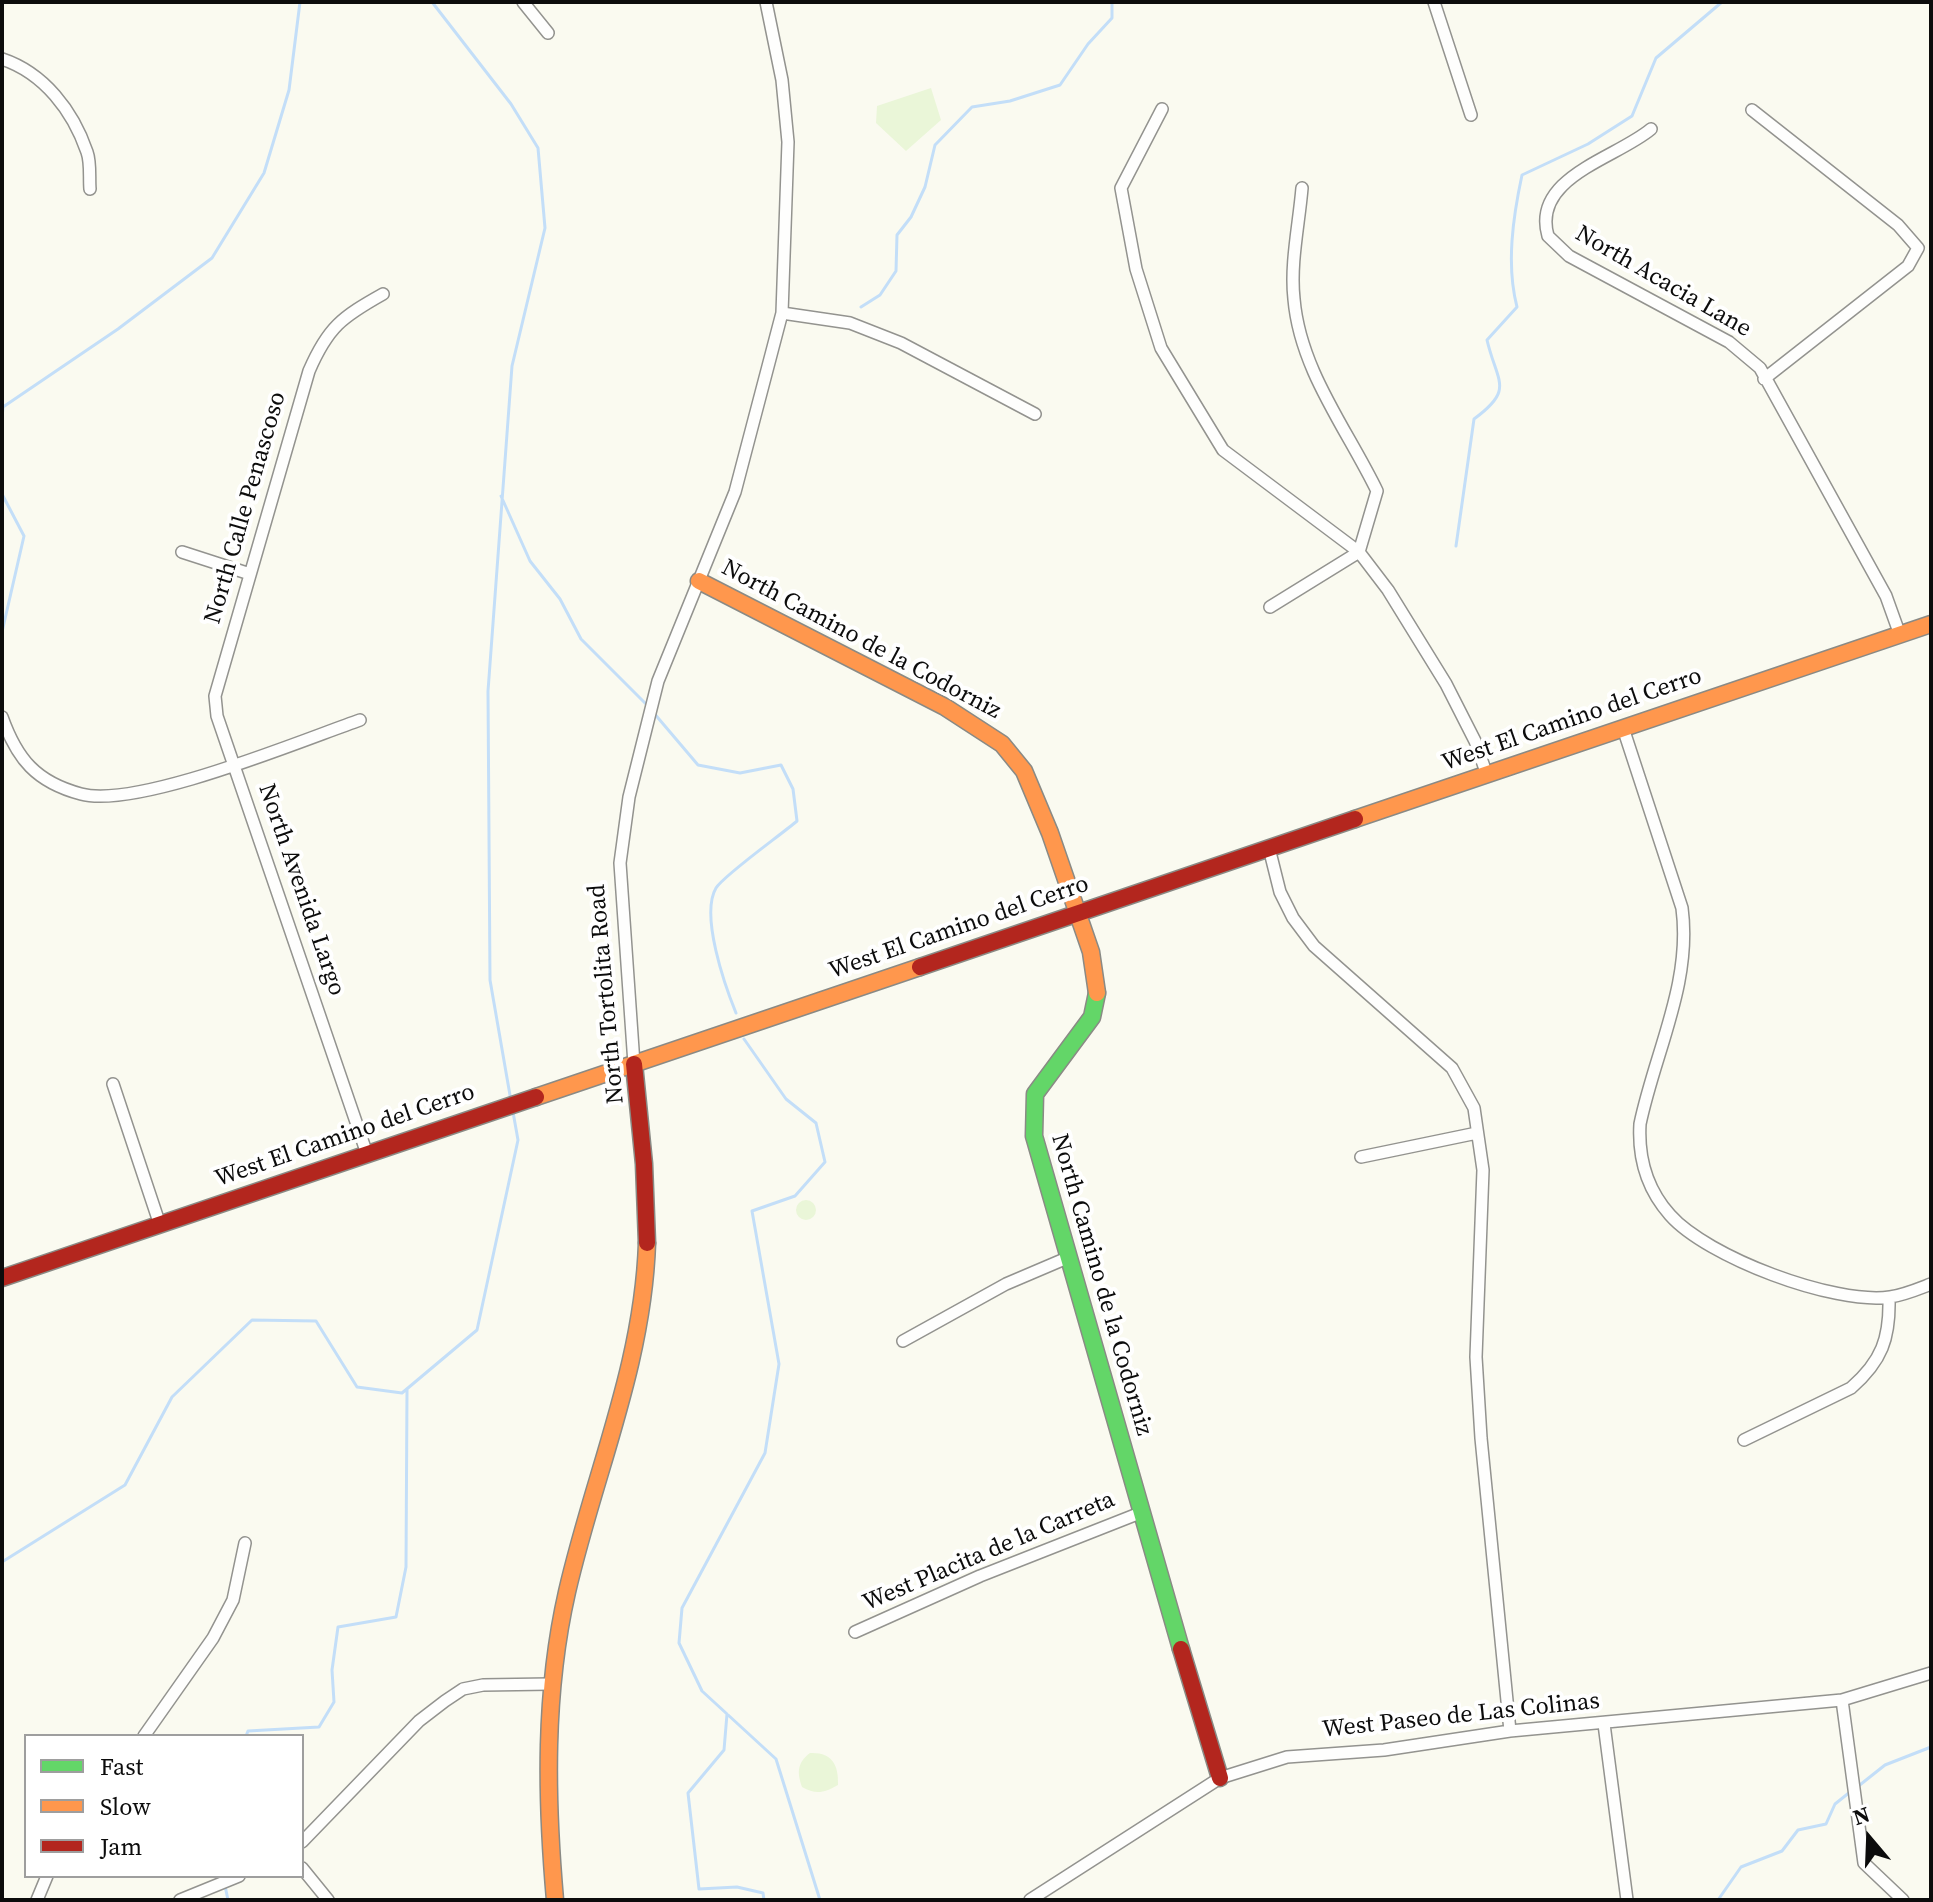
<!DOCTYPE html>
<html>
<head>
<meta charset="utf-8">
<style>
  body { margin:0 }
  #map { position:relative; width:1933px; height:1902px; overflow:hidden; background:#fafaf0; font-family:"Source Serif 4",serif }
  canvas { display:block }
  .frame { position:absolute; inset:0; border:4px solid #0c0c0c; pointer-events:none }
  .legend { position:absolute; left:24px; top:1734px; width:280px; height:144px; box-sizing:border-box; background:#fff; border:2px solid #9e9e9e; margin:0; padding:10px 14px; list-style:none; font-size:24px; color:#0c0c0c }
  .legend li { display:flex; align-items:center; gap:16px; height:40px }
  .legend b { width:40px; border:2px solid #9e9e9e }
  .north { position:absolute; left:1829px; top:1798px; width:80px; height:80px; -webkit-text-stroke:6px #fff; paint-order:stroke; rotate:341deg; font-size:22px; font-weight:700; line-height:32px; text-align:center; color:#0c0c0c }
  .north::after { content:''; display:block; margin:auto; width:28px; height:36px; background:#0c0c0c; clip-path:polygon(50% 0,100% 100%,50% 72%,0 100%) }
</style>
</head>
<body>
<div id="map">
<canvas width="1933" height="1902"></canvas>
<div class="frame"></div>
<ul class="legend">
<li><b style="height:10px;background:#63d668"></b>Fast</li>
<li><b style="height:10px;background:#ff974d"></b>Slow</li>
<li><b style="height:10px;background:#b3261e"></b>Jam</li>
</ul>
<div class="north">N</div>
</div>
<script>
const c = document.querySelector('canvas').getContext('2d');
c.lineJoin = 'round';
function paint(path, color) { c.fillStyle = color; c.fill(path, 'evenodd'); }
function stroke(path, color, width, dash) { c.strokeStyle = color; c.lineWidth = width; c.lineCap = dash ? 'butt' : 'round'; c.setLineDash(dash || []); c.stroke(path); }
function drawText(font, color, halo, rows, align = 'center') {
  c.font = font + ' "Source Serif 4",serif'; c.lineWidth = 8; c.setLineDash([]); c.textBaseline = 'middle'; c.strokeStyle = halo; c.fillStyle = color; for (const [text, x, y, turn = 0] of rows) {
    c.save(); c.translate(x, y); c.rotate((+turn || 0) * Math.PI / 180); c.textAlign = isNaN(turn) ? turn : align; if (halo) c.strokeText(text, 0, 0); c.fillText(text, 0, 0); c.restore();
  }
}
paint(new Path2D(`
  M931,88L941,120L906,151L876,123L877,106Z
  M796 1210a10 10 0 1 1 20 0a10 10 0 1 1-20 0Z
  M810,1753C832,1752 839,1765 838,1785C824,1793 816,1795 802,1787C797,1772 797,1763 810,1753Z`), '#eaf6d8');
stroke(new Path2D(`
  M432,2L511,104L538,148L545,228L512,366L488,691L490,980L511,1101
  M861,307L880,295L896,271L897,235L911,217L925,187L935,145L972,107L1010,101L1060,85L1088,44L1112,18V2
  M2,418L3,407L118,329L212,258L264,173L289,90L300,2
  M2,494L24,536L2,632
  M501,496L530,561L560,599L581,639L648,706
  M1456,546L1474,419C1515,389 1497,383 1487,340L1517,307C1506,265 1513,217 1522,175L1588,144L1632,116L1656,58L1722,2
  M653,712L698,765L740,773L781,765L793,789L797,821C782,834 724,875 716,888C700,915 725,986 736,1013
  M744,1039L786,1099L816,1123L825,1162L795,1196L752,1211L779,1364L765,1453L682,1608L679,1643L702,1691L776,1759L820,1900
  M2,1562L125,1485L172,1397L252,1320L316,1321L357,1387L402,1393L477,1330L518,1140L513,1112
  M727,1714L724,1750L688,1793L699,1889L737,1887L763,1893L764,1900
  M246,1736L248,1731L319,1727L334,1702L332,1670L338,1627L396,1617L406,1567L407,1390
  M1856,1788L1885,1765L1931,1747
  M223,1876L228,1900
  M1718,1900L1741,1867L1782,1851L1798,1830L1826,1824L1835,1804L1850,1792`), '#c3def8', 3);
const street = new Path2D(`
  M523,2L548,33
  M1434,2L1471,115
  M2,59C44,73 73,111 87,152C91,163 89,178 90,189
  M1162,109L1121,188L1136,269L1161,348L1223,450L1359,552L1388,590L1446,684L1475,741L1487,775
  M1752,110L1898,225L1918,248L1908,266L1764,379
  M1651,129C1617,158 1531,177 1548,236L1569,256L1729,342L1760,368L1886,596L1900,635
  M782,313L850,323L901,343L1035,414
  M182,552L250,574
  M1270,607L1359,552L1377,491C1347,429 1300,370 1294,299C1290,264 1299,224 1302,188
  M2,717C17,759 36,782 81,794C137,809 300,741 360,720
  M1623,728L1682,908C1692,983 1655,1052 1640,1124C1638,1158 1646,1188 1670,1215C1707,1257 1834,1305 1890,1297C1904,1295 1918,1289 1931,1284
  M1269,848L1280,892L1293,918L1314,946L1452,1068L1474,1108L1483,1170L1476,1357L1481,1438L1510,1731
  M634,1064L620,863L629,797L658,681L735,492L782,313L788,142L782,80L766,2
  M113,1084L160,1225
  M367,1154L217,716L215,696L309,371C328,327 342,317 383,294
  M1361,1157L1477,1133
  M903,1341L1006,1284L1067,1258
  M1744,1440L1851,1388C1882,1361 1890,1338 1889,1298
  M855,1632L980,1576L1140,1513
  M1842,1700L1864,1863L1903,1900
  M1604,1724L1627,1900
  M144,1736L213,1638L233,1600L245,1543
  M302,1842L419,1721L445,1701L463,1689L483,1685L550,1684
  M302,1868L328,1900
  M37,1900L47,1876
  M180,1900L239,1876
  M1030,1900L1220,1778L1287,1757L1384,1750L1510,1731L1842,1700L1931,1673`);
const fast = new Path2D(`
  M1097,993L1092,1017L1035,1094L1034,1136L1181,1649`);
const slow = new Path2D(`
  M699,581L945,707L1002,744L1024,771L1050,833L1091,952L1097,993
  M1355,819L1931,624
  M536,1097L920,967
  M555,1900C546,1797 544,1693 567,1592C594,1474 643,1366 647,1243`);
const jam = new Path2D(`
  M920,967L1355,819
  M634,1064L644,1164L647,1243
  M2,1278L536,1097
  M1181,1649L1220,1778`);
stroke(street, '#93938f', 14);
stroke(fast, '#8a8a85', 19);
stroke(slow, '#8a8a85', 19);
stroke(jam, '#8a8a85', 19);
stroke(street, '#fefefd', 11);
stroke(fast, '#63d668', 16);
stroke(slow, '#ff974d', 16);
stroke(jam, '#b3261e', 16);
drawText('24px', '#0c0c0c', '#fff', [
  ["North Acacia Lane",1663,282,30],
  ["North Calle Penascoso",246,508,-74],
  ["North Camino de la Codorniz",861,640,28],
  ["West El Camino del Cerro",1572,720,-19],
  ["North Avenida Largo",301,890,71],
  ["West El Camino del Cerro",959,928,-19],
  ["North Tortolita Road",607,994,-95],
  ["West El Camino del Cerro",345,1136,-19],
  ["North Camino de la Codorniz",1101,1285,74],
  ["West Placita de la Carreta",989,1552,-23],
  ["West Paseo de Las Colinas",1461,1716,-6]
]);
</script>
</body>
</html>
